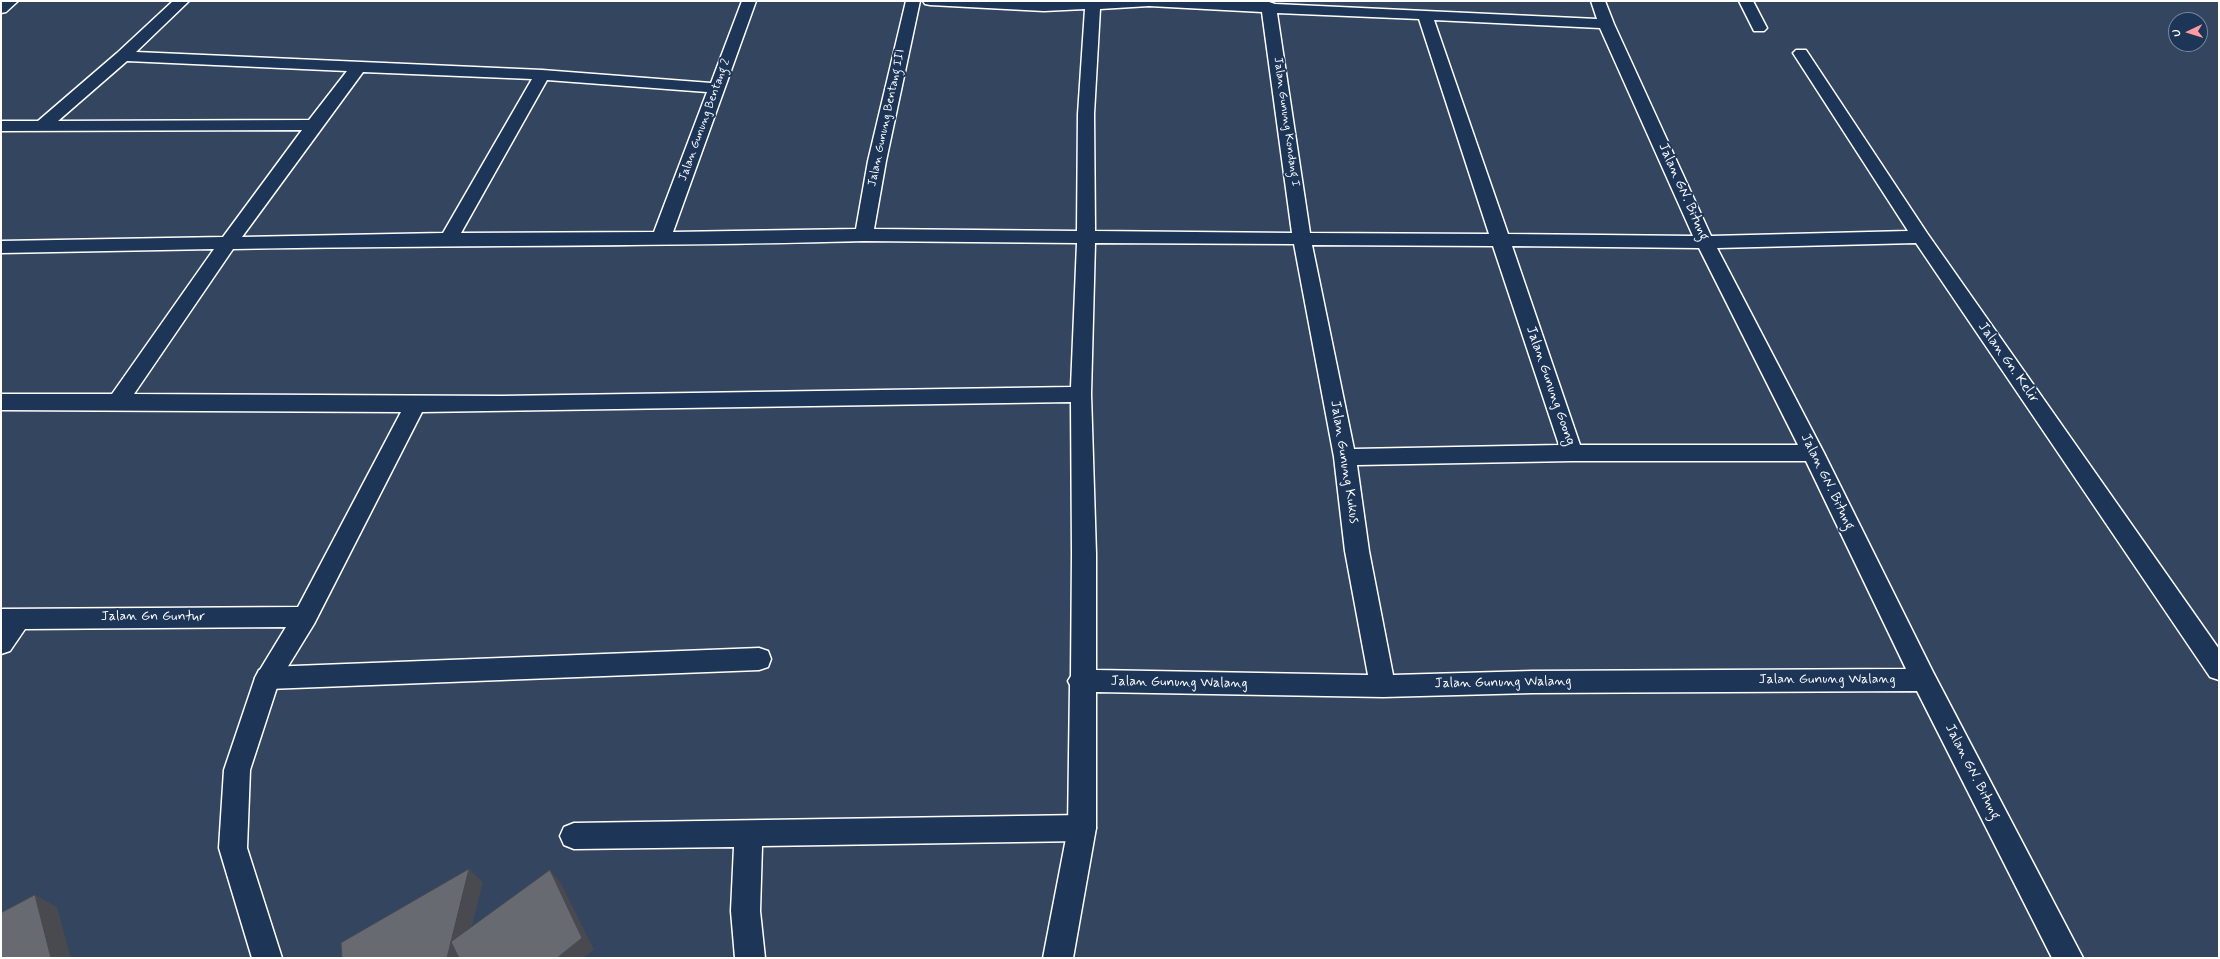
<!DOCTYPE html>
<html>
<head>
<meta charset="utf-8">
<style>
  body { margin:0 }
  #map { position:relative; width:2220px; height:959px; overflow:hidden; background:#33455f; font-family:Mynerve,sans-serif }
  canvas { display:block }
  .frame { position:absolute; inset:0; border:2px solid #fff; pointer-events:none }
  .north { position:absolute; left:2168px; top:12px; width:40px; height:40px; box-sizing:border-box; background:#1d3557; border:1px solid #77869a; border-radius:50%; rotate:266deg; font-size:11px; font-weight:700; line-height:16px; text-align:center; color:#fff }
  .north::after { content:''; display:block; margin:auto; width:14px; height:18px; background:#ff9aa2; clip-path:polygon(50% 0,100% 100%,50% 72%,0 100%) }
</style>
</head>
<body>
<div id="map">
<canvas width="2220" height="959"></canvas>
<div class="frame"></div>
<div class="north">U</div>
</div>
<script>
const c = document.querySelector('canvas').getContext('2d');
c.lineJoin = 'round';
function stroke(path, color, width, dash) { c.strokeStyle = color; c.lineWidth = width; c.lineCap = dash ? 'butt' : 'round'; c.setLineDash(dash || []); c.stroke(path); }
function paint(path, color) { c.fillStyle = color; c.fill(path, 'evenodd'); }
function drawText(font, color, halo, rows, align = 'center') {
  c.font = font + ' Mynerve,sans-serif'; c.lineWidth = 4; c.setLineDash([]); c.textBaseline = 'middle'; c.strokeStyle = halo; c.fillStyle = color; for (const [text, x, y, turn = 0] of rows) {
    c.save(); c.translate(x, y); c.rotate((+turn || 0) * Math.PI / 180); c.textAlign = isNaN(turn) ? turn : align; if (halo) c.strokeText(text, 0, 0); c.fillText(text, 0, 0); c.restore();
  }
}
const lane = new Path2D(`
  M759,648L768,651L771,659L768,667L759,670L268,689L259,686L255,678L259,670L268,667Z
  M1082,815L1092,819L1096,828L1092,837L1082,841L762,846L760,911L765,958H735L731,911L734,847L574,849L564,845L560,836L564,827L574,823Z`);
const street = new Path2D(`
  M18,1L6,12L1,13L2,1Z
  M173,1H189L136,52L542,70L711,83L742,1H756L673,232L856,229L868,161L906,1H920L886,161L874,229L1077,231L1078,114L1085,9L1044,11L930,5L925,4L923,1L1269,2L1275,4L1597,19L1591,1H1605L1614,24L1711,236L1908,231L1793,53L1796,50H1806L1927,233L2219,649V680L2210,677L1916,243L1717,248L1824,453L1933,672L2083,958H2052L1917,691L1532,693L1383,697L1096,692V828L1073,958H1043L1068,828L1070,685L1068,681L1071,676L1072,554L1071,402L422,412L314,624L279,681L250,770L247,848L282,958H252L219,848L224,770L255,678L286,627L25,629L10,651L1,654V609L298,607L401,412L1,410V394H112L214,249L1,253V241L223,237L302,130L1,131V121H38L117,53ZM1149,6L1262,12L1292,233L1095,231L1094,114L1100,9ZM1277,13L1419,19L1489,234L1310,233ZM1434,20L1600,28L1693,236L1508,234ZM127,61L347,71L309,120L58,121ZM363,72L532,79L443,233L242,237ZM547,80L707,92L654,232L461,233ZM864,241L1077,243L1071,387L502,396L134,394L233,249C444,245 654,247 864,241ZM1095,243L1294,244L1334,457L1345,551L1368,675L1096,670V554L1091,394ZM1312,245L1493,246L1559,445L1354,449ZM1512,246L1699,248L1798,445H1580ZM1572,461H1806L1906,669L1532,671L1393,675L1369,551L1357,465Z
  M1739,1H1753L1767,28L1764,31H1754Z`);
stroke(lane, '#fff', 3);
stroke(street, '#fff', 3);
paint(lane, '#1d3557');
paint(street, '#1d3557');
paint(new Path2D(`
  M469,869L483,882L464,958H447Z
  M550,870L561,883L594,950L583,958H557Z
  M35,895L57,907L71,958H51Z`), '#484a4f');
const building = new Path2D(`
  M469,869L447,958H342L341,943Z
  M550,870L582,938L557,958H459L451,942Z
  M35,895L51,958H1V913Z`);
paint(building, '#676a71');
stroke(building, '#484a4f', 1);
drawText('12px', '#fff', '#1d3557', [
  ["Jalan Gunung Bentang III",887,118,-78],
  ["Jalan Gunung Bentang 2",705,120,-70],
  ["Jalan Gunung Kondang I",1286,122,82]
]);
drawText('14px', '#fff', '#1d3557', [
  ["Jalan GN. Bitung",1683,192,66],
  ["Jalan Gn. Kelir",2008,363,55],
  ["Jalan Gunung Goong",1550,386,71],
  ["Jalan Gunung Kukus",1344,462,81],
  ["Jalan GN. Bitung",1827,482,64],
  ["Jalan Gn Guntur",153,617],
  ["Jalan Gunung Walang",1827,680],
  ["Jalan Gunung Walang",1179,683,1],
  ["Jalan Gunung Walang",1503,683,-1],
  ["Jalan GN. Bitung",1972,772,63]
]);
</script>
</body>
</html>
